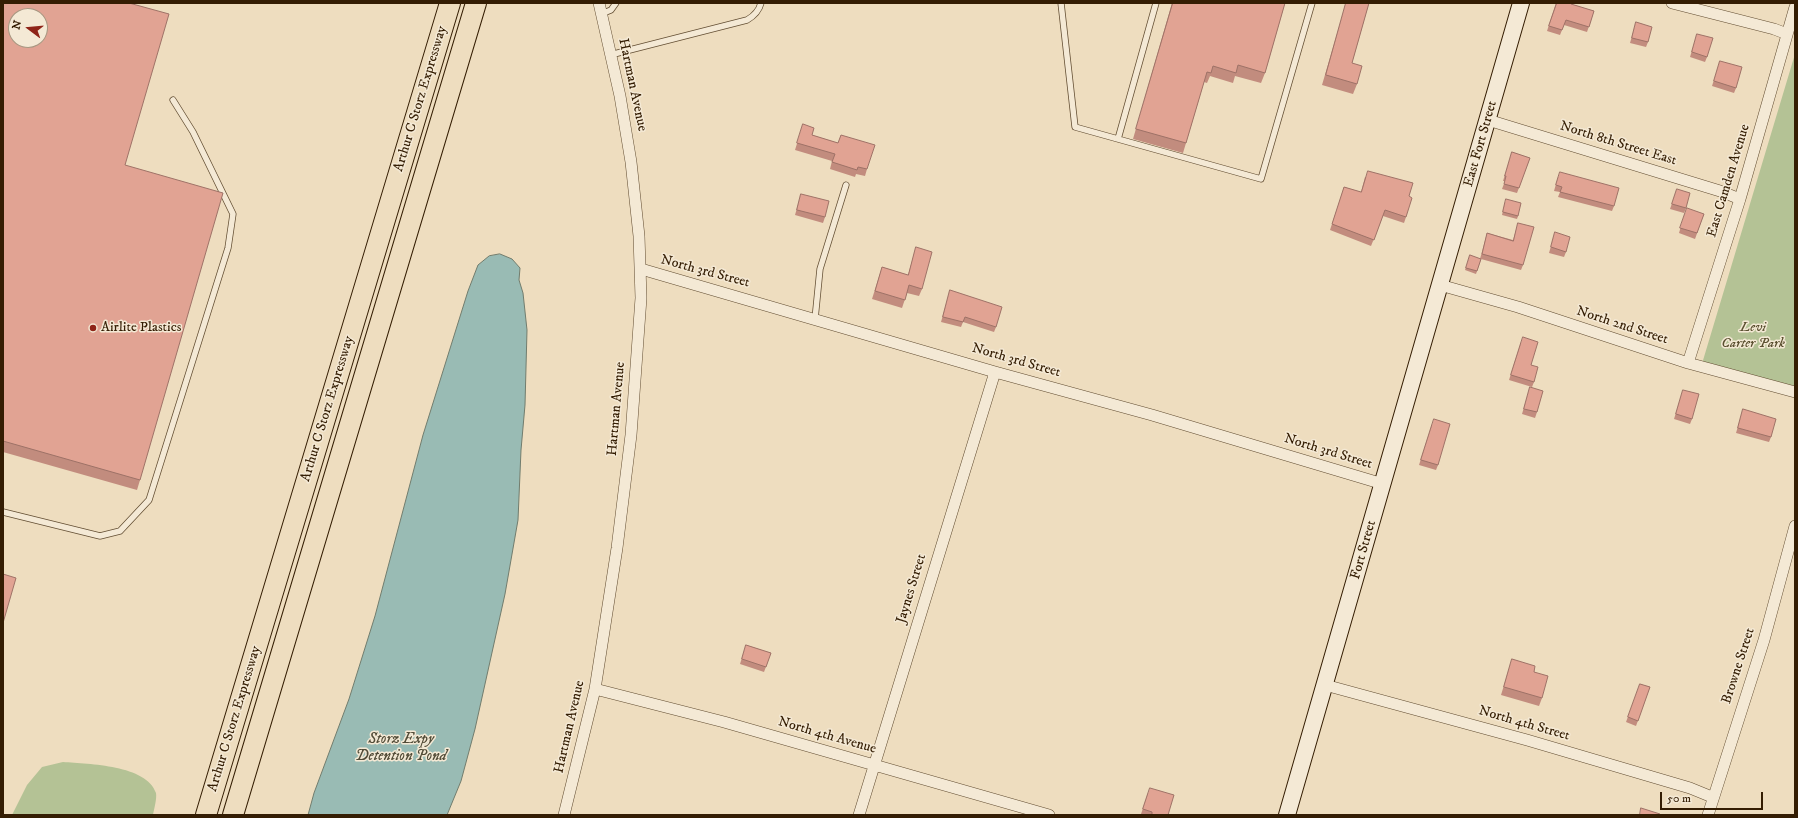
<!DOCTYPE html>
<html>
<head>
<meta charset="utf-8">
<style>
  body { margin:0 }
  #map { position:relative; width:1798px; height:818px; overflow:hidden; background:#eeddbf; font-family:"IM FELL DW Pica",serif }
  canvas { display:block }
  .frame { position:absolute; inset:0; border:4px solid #341d03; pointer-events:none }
  .north { position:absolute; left:8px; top:8px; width:40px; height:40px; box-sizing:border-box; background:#f4e9d5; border:1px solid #a79781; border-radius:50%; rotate:286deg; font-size:11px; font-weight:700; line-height:16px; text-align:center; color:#341d03 }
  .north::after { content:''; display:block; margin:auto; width:14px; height:18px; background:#8f2418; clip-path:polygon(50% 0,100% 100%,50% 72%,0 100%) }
  .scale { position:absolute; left:1660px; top:792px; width:103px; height:18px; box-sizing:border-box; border:2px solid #341d03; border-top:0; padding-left:5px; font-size:12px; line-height:14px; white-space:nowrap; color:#341d03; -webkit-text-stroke:3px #f4e9d5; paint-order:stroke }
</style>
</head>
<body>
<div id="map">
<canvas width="1798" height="818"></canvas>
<div class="frame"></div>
<div class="north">N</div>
<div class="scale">50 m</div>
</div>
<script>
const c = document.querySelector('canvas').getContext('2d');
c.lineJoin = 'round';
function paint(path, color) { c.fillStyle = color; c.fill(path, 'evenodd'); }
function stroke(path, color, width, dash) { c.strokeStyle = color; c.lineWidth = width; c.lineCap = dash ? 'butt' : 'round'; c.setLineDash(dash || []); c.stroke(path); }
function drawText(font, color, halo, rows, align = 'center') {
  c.font = font + ' "IM FELL DW Pica",serif'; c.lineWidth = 3; c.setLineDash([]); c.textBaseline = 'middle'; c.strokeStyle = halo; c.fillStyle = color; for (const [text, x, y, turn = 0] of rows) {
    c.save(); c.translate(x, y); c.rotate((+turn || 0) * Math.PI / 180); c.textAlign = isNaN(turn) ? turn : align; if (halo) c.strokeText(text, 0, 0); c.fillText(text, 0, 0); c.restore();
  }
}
paint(new Path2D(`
  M1795,54V395L1701,367Z
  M63,762C89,764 147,765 156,793C157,799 154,809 153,815H12L27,785L42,767Z`), '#b4c295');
const water = new Path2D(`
  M500,254L512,259L520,268L519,280L523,293L527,330L525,405L521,450L518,520L505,594L475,729L461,781L447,815H308L314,793L349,699L375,616L423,435L468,291L478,265L489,256Z`);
paint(water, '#99bbb4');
stroke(water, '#717c6d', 1);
const lane = new Path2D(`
  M1061,3L1075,127L1261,179L1312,3
  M601,14L611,10L616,3
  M610,55L747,20C754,16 759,11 761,3
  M1118,139L1156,3
  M815,319L820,269L846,185
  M3,512L100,536L120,531L149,500L228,248L233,214L193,132L173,100`);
const street = new Path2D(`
  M1672,3L1774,29L1787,34
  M1488,120L1720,191L1740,199
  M641,269L995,372L1152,415L1383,484
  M1440,285L1518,307L1688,363L1795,392
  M1688,363L1740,199L1795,7
  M1325,685L1527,740L1690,788L1712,797
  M595,689L724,722L1049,815
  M564,815L595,689L617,548L631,435L641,298L639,236L631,162L620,96L599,3
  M859,815L995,372
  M1708,815L1764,640L1795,526`);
const secondary = new Path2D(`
  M1287,815L1521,3`);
const highway = new Path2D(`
  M206,815L450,3
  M233,815L476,3`);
stroke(lane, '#624d32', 7);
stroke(street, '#624d32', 12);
stroke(secondary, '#341d03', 18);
stroke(highway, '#341d03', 22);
stroke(lane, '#f4e9d5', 5.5);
stroke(street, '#f4e9d5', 11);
stroke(secondary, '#f4e9d5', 16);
stroke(highway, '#eeddbf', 20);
paint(new Path2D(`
  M3,3L125,165L140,480L137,490L3,452Z
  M1172,3H1285L1265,73L1261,83L1235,76L1233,83L1210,76L1207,83L1204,82L1186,143L1183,153L1133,139Z
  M1346,3H1369L1352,63L1357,84L1353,94L1322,85Z
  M1556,3L1571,4L1594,11L1587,32L1564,25L1560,35L1547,31Z
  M1636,22L1648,42L1646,47L1630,43Z
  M1697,34L1707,57L1705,62L1690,57Z
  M1720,61L1736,88L1734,93L1712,86Z
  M803,124L812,135L838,143L841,135L867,169L865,176L856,174L855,177L830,169L832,161L795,150Z
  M1512,152L1530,158L1517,193L1502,189L1505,181H1503Z
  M1365,177L1409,196L1406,217L1404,223L1383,216L1371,246L1330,230L1344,187L1361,192Z
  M1558,177L1614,206L1612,211L1558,197L1560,192L1554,191Z
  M1677,189L1686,208L1684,213L1670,209Z
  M801,194L825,217L823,223L795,215Z
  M1505,202L1518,216L1517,219L1502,215Z
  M1685,213L1704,214L1695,239L1679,233Z
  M1518,223L1523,265L1521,270L1481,259L1476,274L1465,270L1470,255L1480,259L1487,233L1513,240Z
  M1555,232L1566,252L1564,257L1549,253Z
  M916,247L922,289L919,296L907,293L902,308L872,299L882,267L908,275Z
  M950,290L996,327L994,332L963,322L961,327L941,322Z
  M1521,342L1531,365L1534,382L1532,387L1509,380Z
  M1530,387L1537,412L1535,418L1522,414Z
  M1683,390L1692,419L1690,424L1674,419Z
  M1743,409L1771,437L1769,442L1736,433Z
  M1432,424L1438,465L1436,470L1419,465Z
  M746,645L771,653L764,672L740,664Z
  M1512,659L1534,672L1542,698L1539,706L1501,695Z
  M1640,684L1650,687L1636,726L1626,722Z
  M1148,793L1168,815H1145L1141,814Z`), '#c28c7e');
const building = new Path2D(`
  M3,3H129L169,14L125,165L223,193L140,480L3,441ZM16,16H40V40H16Z
  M1173,3H1285L1265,73L1238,65L1236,73L1213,66L1211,73L1207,72L1186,143L1136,129Z
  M1346,3H1369L1352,63L1362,66L1357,84L1326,75Z
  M1557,3H1571V4L1594,11L1589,27L1566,20L1562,30L1549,26Z
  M1636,22L1652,27L1648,42L1632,38Z
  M1697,34L1713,38L1707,57L1692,52Z
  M1720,61L1742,67L1736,88L1714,81Z
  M803,124L814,128L812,135L838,143L841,135L875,145L867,169L858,167L857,170L832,162L835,154L797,143Z
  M1512,152L1530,158L1519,188L1504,184L1506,176H1505Z
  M1368,171L1413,183L1409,196L1412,198L1406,217L1385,210L1374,240L1332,224L1344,187L1361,192Z
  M1560,172L1619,188L1614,206L1560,192L1562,187L1556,185Z
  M1677,189L1690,193L1686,208L1672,204Z
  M801,194L829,201L825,217L797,210Z
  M1506,199L1521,203L1518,216L1503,212Z
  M1687,208L1704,214L1697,233L1680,228Z
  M1518,223L1534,227L1523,265L1482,254L1487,233L1513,241Z
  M1555,232L1570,237L1566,252L1551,247Z
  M916,247L932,252L922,289L909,285L905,300L875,291L882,267L908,275Z
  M1470,255L1481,259L1477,271L1466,268Z
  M950,290L1002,307L996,327L965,317L963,322L943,317Z
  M1523,337L1538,342L1531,365L1538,367L1534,382L1511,375Z
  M1530,387L1543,391L1537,412L1524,409Z
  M1683,390L1699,394L1692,419L1676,414Z
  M1743,409L1776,419L1771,437L1738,428Z
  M1434,419L1450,424L1438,465L1421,460Z
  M3,574L16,578L3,623Z
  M746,645L771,653L766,667L742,659Z
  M1512,659L1535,666L1534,672L1548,676L1542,698L1504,687Z
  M1640,684L1650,687L1638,721L1628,717Z
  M1150,788L1174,795L1168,815H1152V812L1143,809Z
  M1641,808L1660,814V815H1640Z`);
paint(building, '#e1a393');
stroke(building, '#9e7267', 1);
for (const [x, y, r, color] of [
  [93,328,4,"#8f2418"]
]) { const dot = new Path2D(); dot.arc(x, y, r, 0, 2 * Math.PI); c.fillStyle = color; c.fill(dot); stroke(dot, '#f4e9d5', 1.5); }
drawText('14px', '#341d03', '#f4e9d5', [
  ["Hartman Avenue",632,85,78],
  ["Arthur C Storz Expressway",421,99,-73],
  ["East Fort Street",1481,144,-74],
  ["North 8th Street East",1618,144,17],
  ["East Camden Avenue",1729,181,-73],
  ["North 3rd Street",705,272,15],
  ["North 2nd Street",1622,326,18],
  ["North 3rd Street",1016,361,16],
  ["Arthur C Storz Expressway",328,409,-73],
  ["Hartman Avenue",617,409,-85],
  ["North 3rd Street",1328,452,17],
  ["Fort Street",1364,550,-74],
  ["Jaynes Street",912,589,-73],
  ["Browne Street",1739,666,-72],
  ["Arthur C Storz Expressway",235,719,-73],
  ["North 4th Street",1524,724,16],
  ["Hartman Avenue",570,727,-77],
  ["North 4th Avenue",827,736,16]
]);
drawText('14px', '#341d03', '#f4e9d5', [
  ["Airlite Plastics",101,328]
], 'left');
drawText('italic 14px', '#5a4f2f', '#f4e9d5', [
  ["Levi",1753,328],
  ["Carter Park",1753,344]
]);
drawText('italic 15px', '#524c38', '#f4e9d5', [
  ["Storz Expy",401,740],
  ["Detention Pond",401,757]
]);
</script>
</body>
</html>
